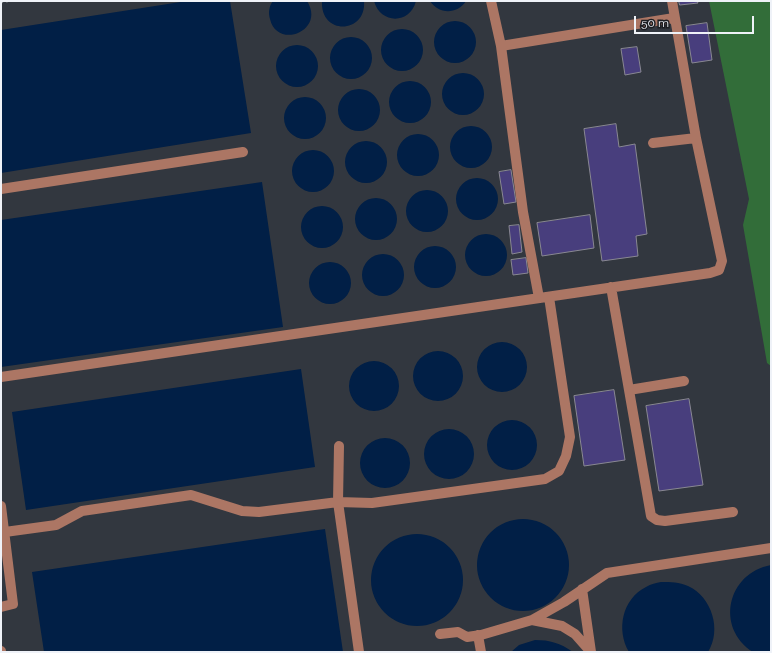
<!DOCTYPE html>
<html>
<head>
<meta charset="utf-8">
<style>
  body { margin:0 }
  #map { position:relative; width:772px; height:653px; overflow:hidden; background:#32373f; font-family:Raleway,sans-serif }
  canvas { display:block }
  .frame { position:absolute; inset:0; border:2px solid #eff2f8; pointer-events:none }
  .scale { position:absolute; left:634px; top:16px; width:120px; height:18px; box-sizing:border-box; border:2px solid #eff2f8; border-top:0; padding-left:5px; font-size:12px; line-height:14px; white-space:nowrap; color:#eff2f8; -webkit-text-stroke:3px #1c1e22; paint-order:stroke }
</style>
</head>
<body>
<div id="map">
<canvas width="772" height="653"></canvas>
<div class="frame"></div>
<div class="scale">50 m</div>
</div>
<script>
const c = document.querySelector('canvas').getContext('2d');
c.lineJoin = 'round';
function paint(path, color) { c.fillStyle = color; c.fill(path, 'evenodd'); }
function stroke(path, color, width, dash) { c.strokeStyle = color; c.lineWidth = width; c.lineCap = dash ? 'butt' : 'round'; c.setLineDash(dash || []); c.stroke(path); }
paint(new Path2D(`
  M709,1H771V366L767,363L743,225L749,199Z`), '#326d39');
paint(new Path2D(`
  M187,1H230L251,133L1,173V30Z
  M273,1H307C326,31 277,50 270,19C268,13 269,6 273,1Z
  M322,1H364C367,34 320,36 322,1Z
  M374,1H416C410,25 380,24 374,1Z
  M430,1H466C457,15 438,14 430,1Z
  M434 42a21 21 0 1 1 42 0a21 21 0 1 1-42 0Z
  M381 50a21 21 0 1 1 42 0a21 21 0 1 1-42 0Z
  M330 58a21 21 0 1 1 42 0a21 21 0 1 1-42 0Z
  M276 66a21 21 0 1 1 42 0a21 21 0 1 1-42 0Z
  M442 94a21 21 0 1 1 42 0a21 21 0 1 1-42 0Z
  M389 102a21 21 0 1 1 42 0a21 21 0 1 1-42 0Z
  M338 110a21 21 0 1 1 42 0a21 21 0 1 1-42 0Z
  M284 118a21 21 0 1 1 42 0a21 21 0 1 1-42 0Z
  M450 147a21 21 0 1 1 42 0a21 21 0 1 1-42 0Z
  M397 155a21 21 0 1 1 42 0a21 21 0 1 1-42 0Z
  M345 162a21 21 0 1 1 42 0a21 21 0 1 1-42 0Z
  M292 171a21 21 0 1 1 42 0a21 21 0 1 1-42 0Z
  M456 199a21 21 0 1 1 42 0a21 21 0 1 1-42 0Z
  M262,182L283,327L1,367V220Z
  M406 211a21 21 0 1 1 42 0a21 21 0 1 1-42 0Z
  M355 219a21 21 0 1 1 42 0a21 21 0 1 1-42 0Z
  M301 227a21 21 0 1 1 42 0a21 21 0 1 1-42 0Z
  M465 255a21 21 0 1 1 42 0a21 21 0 1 1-42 0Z
  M414 267a21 21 0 1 1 42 0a21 21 0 1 1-42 0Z
  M362 275a21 21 0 1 1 42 0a21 21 0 1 1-42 0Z
  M309 283a21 21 0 1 1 42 0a21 21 0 1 1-42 0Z
  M477 367a25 25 0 1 1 50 0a25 25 0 1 1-50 0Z
  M413 376a25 25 0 1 1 50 0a25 25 0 1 1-50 0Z
  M349 386a25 25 0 1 1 50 0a25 25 0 1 1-50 0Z
  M301,369L315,467L26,510L12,412Z
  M487 445a25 25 0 1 1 50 0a25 25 0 1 1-50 0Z
  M424 454a25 25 0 1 1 50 0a25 25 0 1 1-50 0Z
  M360 463a25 25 0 1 1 50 0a25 25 0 1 1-50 0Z
  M477 565a46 46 0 1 1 92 0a46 46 0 1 1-92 0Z
  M325,529L343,652H44L32,572Z
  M371 580a46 46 0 1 1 92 0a46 46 0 1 1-92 0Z
  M771,565V652H753C715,628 727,573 771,565Z
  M661,582C671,582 679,582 688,586C712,597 722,630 708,652H629C616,630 622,599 646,587C651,584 656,583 661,582Z
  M535,640C550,640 560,643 573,652H511L519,645Z`), '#011f46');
const building = new Path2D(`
  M679,1H697L698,3L680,5Z
  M707,23L712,60L692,63L686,26Z
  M637,47L641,72L625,75L621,49Z
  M616,124L619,147L635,144L647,234L636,236L638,256L602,261L584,129Z
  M511,170L516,202L504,204L499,172Z
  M590,215L594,248L542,256L537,223Z
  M519,225L522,252L512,254L509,226Z
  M526,258L528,273L513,275L511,260Z
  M614,390L625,460L584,466L574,396Z
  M689,399L703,485L659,491L646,406Z`);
paint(building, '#483e7d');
stroke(building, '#898892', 1);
stroke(new Path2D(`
  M1,2L8,1`), '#7e8289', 2.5, [2, 3]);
stroke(new Path2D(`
  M491,1L501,46L523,212L539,298
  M501,46L674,18
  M653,143L696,138
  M1,189L243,152
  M611,287L651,516L657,520L665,521L733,512
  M1,377L710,273L719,270L722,261L696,138L672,1
  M629,390L684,381
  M339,446L338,502L359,652
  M1,506L13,604L1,607
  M5,532L56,525L82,511L191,495L242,511L259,512L338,502L372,503L545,479L559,471L566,456L570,437L549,297
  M582,589L591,652
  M532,620L564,602L607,573L771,548
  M440,634L458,632L467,637L481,635L532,620L562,626L575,634L591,652
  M478,635L481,652
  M1,651V652`), '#ac7664', 10);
</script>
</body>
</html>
